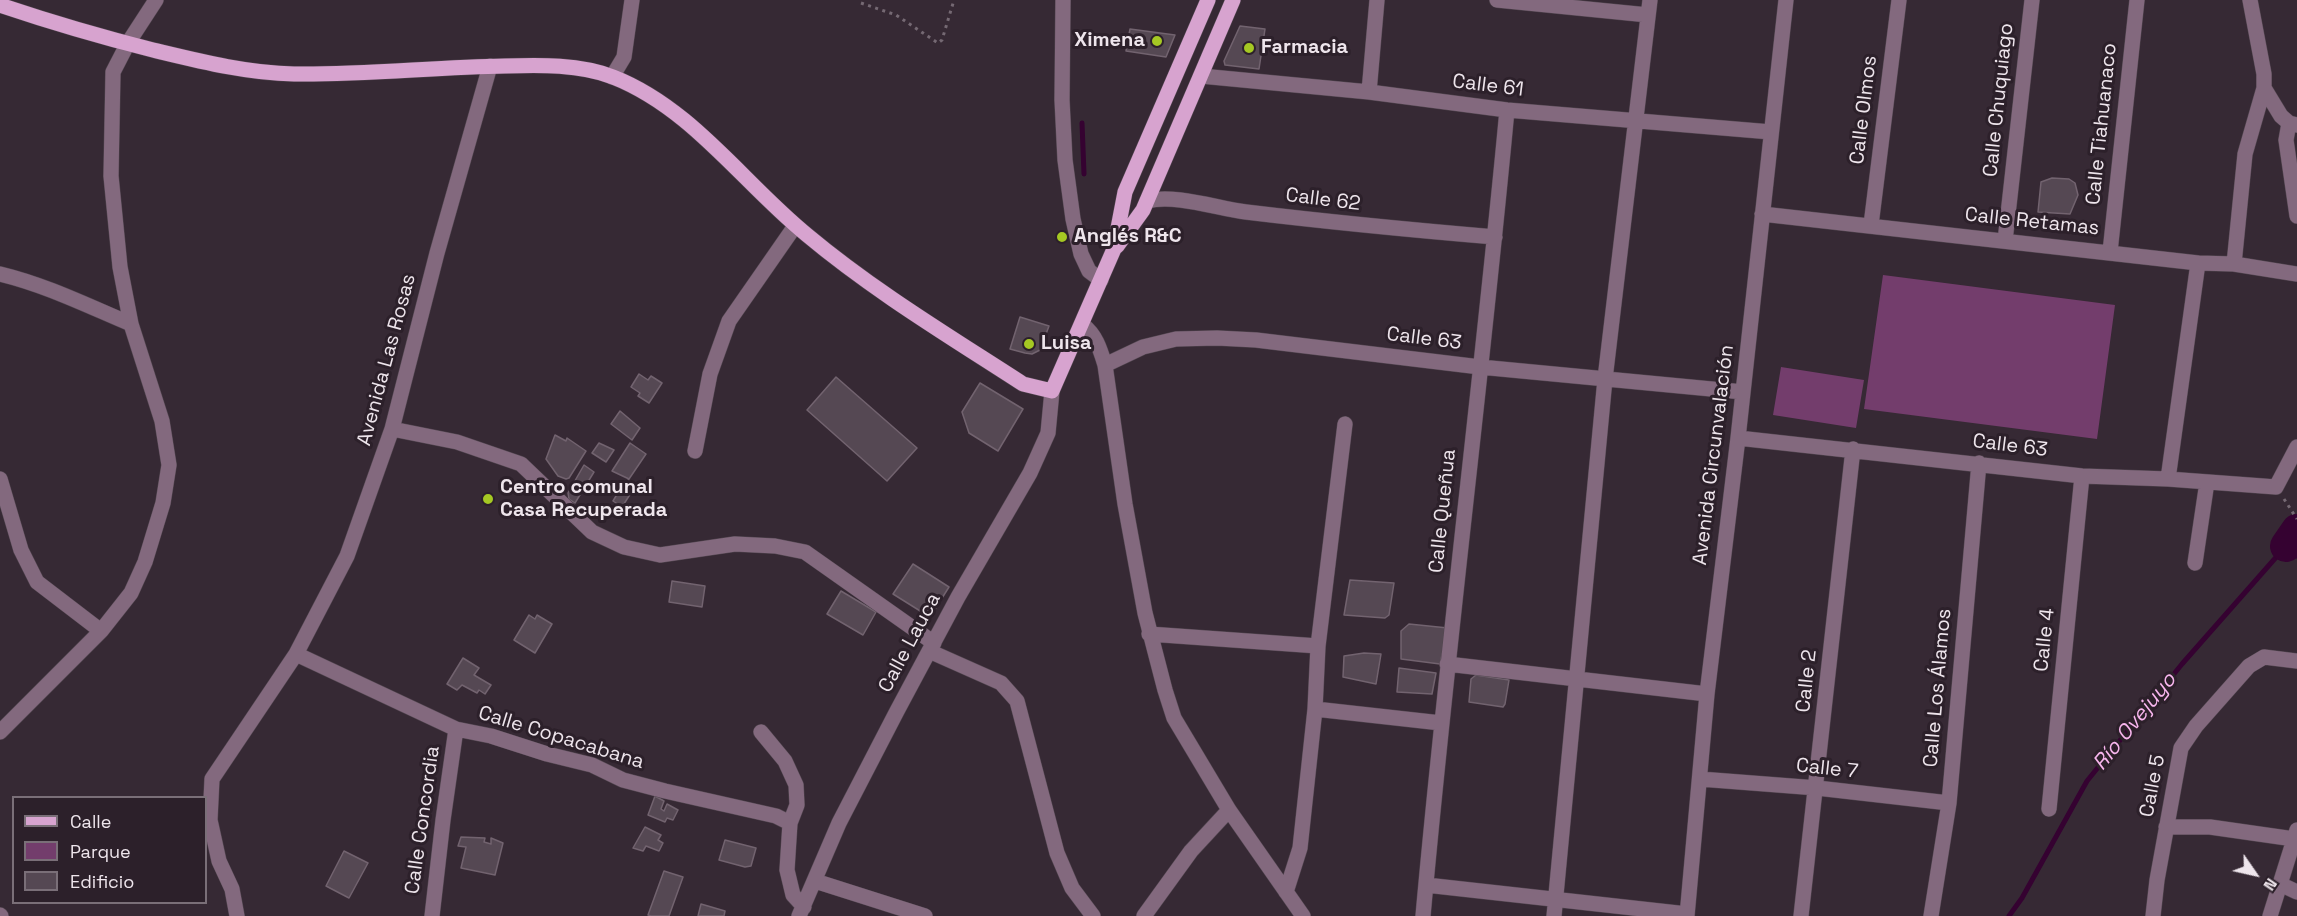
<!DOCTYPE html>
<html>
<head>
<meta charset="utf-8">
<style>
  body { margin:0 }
  #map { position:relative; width:2297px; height:916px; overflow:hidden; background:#362934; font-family:"Space Grotesk",sans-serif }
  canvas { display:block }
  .legend { position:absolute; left:12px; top:796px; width:195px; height:108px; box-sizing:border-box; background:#2c202a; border:2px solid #7a6f78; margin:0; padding:8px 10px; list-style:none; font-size:18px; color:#eee5ec }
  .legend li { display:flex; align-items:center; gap:12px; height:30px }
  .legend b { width:30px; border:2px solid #7a6f78 }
  .north { position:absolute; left:2225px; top:844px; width:60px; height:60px; -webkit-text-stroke:4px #2c202a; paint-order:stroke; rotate:124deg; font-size:16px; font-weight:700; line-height:24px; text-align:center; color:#eee5ec }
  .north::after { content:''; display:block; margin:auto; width:21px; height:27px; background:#eee5ec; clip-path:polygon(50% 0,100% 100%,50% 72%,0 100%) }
</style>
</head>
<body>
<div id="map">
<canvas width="2297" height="916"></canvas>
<ul class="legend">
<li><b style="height:8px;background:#d7a3cf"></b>Calle</li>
<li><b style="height:16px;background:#733d6c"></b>Parque</li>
<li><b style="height:16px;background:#554853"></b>Edificio</li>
</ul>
<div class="north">N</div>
</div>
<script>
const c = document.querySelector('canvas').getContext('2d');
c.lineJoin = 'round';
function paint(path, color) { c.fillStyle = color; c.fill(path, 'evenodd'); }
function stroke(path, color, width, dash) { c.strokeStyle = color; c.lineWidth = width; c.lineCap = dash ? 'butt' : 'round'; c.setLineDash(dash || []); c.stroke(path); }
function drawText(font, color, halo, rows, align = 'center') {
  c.font = font + ' "Space Grotesk",sans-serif'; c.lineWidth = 6; c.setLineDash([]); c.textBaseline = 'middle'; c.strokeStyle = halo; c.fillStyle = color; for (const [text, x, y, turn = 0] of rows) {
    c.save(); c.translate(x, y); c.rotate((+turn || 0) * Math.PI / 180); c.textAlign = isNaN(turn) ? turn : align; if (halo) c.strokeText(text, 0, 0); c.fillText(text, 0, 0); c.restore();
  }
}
paint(new Path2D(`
  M1883,275L2115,305L2097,439L1864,409Z
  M1781,367L1864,380L1856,428L1773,415Z`), '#733d6c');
stroke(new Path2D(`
  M1082,123L1084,174
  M2009,916L2022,898L2087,781L2182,664L2286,546L2297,556`), '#350231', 5);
stroke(new Path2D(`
  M2286,546L2297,530`), '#350231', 32);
const building = new Path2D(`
  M1240,26L1265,29L1259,69L1225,65L1224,61Z
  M1130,29L1175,35L1166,57L1126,51Z
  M2052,178L2069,179L2075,183L2078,195L2070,214L2038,212L2041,182Z
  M1020,317L1049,326L1040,350L1032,354L1025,353L1010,349Z
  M639,374L648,380L651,376L662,383L649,403L638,396L640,393L631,387Z
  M836,377L917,448L887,481L807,410Z
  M980,383L1023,409L998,451L969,433L962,412Z
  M620,411L640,428L632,440L611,424Z
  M555,435L566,441L567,438L586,451L569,478L566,479L558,476L546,459Z
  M599,443L614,450L606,462L592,453Z
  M630,443L646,454L629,479L612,471Z
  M584,465L594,472L575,503L569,499L568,493Z
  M628,480L636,485L622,507L613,501L625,481L627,482Z
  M913,564L949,587L932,614H925L893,594Z
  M1350,580L1394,583L1389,615L1385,618L1344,615Z
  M672,581L705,586L702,607L669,602Z
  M841,591L876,612L863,635L827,614Z
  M529,615L535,619L537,615L552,624L535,653L514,640Z
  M1409,624L1448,628L1440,664L1401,659V631Z
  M1364,653L1381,654L1376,684L1343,677L1344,656Z
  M463,658L479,668L474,675L491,685L485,694L479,690L477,693L462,685L457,690L447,684Z
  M1399,668L1436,673L1432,694L1397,692Z
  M1476,675L1509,680L1505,704L1503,707L1469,702L1471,679Z
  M655,796L664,801L661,809L664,811L667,804L678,810L673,820L667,818L665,822L648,815Z
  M645,827L661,835L658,840L663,843L659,851L646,846L643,851L633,848Z
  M461,837L485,838L484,842L491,844V838L503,843L495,875L461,868L466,847L458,846Z
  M725,840L756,848L751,866L745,867L719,860Z
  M344,851L368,863L349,898L326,886Z
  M664,871L683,877L669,916H651L648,915Z
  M701,904L725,911L724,916H698Z`);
paint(building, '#554853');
stroke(building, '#72636f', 1.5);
const minor = new Path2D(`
  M1063,0L1062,100L1065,160L1073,219L1081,254L1089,271L1101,280
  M1497,0L1648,15
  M2250,0L2264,74V88L2281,116L2289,123L2297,125
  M1201,76L1369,92L1507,110L1771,132
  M612,77L624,57L632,0
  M1369,92L1377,0
  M2289,123L2286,140L2297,216
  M1147,201C1175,194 1216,208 1246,212C1329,222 1412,230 1495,237
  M1762,214L2198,263L2234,264L2297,274
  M1871,225L1899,0
  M2005,241L2032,0
  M2110,252L2137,0
  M2234,264L2245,154L2264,88
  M0,274C46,285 88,306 131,324
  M1083,325C1096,335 1100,349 1105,365L1125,504L1145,613L1165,690L1174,718L1229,810L1303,916
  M1105,365L1143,347L1176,339L1217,338L1256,340L1480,367L1743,392
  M392,429L457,442L521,464L592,532L624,547L660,555L735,544L775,546L805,552L934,643
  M1738,438L2082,476L2168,479L2276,487L2297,447
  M695,451L710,374L729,321L795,226
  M0,479L21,550L37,582L101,631
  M2168,479L2198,263
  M2195,563L2207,482
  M1149,634L1318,646
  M929,651L1001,683L1017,701L1057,853L1072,888L1093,916
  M296,654L456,729L491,736L547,754L592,765L623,780L665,791L776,816L790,823
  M1447,664L1707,694
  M1315,709L1441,723
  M0,732L101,631L131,593L145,562L163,503L169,465L162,421L131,324L120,267L111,176L113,72L128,43L156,0
  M761,732L785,761L796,785L797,805L790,823L787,870L793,895L804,907
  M1700,779L1817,788L1949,803
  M2049,809L2082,476
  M2166,827H2210L2294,839
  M815,881L925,916
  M2280,884L2297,892
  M1426,885L1687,914
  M1286,892L1300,848L1315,709L1318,646L1345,424
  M0,915L1,916
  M237,916L232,889L219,861L210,820L212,779L296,654L347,556L392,429L437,253L490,66
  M432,916L443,820L456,729
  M799,916L839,823L897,711L958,597L1030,473L1048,433L1052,391
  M1144,916L1191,851L1229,810
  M1423,916C1447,647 1482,379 1507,110
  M1554,916L1605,379L1650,0
  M1687,916L1707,694L1738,438L1786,0
  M1801,916L1853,449
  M1931,916L1949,803L1979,463
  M2153,916L2157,880L2181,748L2196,726L2249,666L2264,657L2297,661
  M2270,916L2297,830`);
const major = new Path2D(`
  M0,5C50,22 102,37 153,50C199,61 246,73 294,74C364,75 435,67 505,66C540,65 580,64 613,77C692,108 743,183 807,235C874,291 949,336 1023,384L1052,391L1114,249L1125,192L1208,0
  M1117,246L1143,210L1233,0`);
stroke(minor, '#534751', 16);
stroke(major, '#534751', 16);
stroke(new Path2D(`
  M861,3L896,15L938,43L942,40L954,0
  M2284,499L2297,519`), '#756973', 3, [3, 4.5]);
stroke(minor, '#83697e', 15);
stroke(major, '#d7a3cf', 15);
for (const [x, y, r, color] of [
  [1157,41,6,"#a5c823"],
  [1249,48,6,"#a5c823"],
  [1062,237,6,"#a5c823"],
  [1029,344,6,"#a5c823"],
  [488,499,6,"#a5c823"]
]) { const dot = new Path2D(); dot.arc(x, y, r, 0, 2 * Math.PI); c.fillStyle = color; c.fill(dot); stroke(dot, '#2c202a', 2); }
drawText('bold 20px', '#eee5ec', '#2c202a', [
  ["Ximena",1145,41,"right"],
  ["Farmacia",1261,48],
  ["Anglés R&C",1074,237],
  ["Luisa",1041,344],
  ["Centro comunal",500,488],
  ["Casa Recuperada",500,511]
], 'left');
drawText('20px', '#eee5ec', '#2c202a', [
  ["Calle 61",1488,86,7],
  ["Calle Chuquiago",1999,100,-84],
  ["Calle Olmos",1864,110,-83],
  ["Calle Tiahuanaco",2102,124,-84],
  ["Calle 62",1323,200,7],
  ["Calle Retamas",2032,222,6],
  ["Calle 63",1424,339,7],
  ["Avenida Las Rosas",387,360,-75],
  ["Calle 63",2010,446,7],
  ["Avenida Circunvalación",1714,455,-83],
  ["Calle Queñua",1443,511,-84],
  ["Calle 4",2045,640,-84],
  ["Calle Lauca",910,643,-62],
  ["Calle 2",1807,681,-84],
  ["Calle Los Álamos",1938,688,-85],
  ["Calle Copacabana",561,738,17],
  ["Calle 7",1827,769,6],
  ["Calle 5",2153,786,-79],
  ["Calle Concordia",423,820,-82]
]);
drawText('italic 21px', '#f7b5ed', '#2c202a', [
  ["Río Ovejuyo",2135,722,-51]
]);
</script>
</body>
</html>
